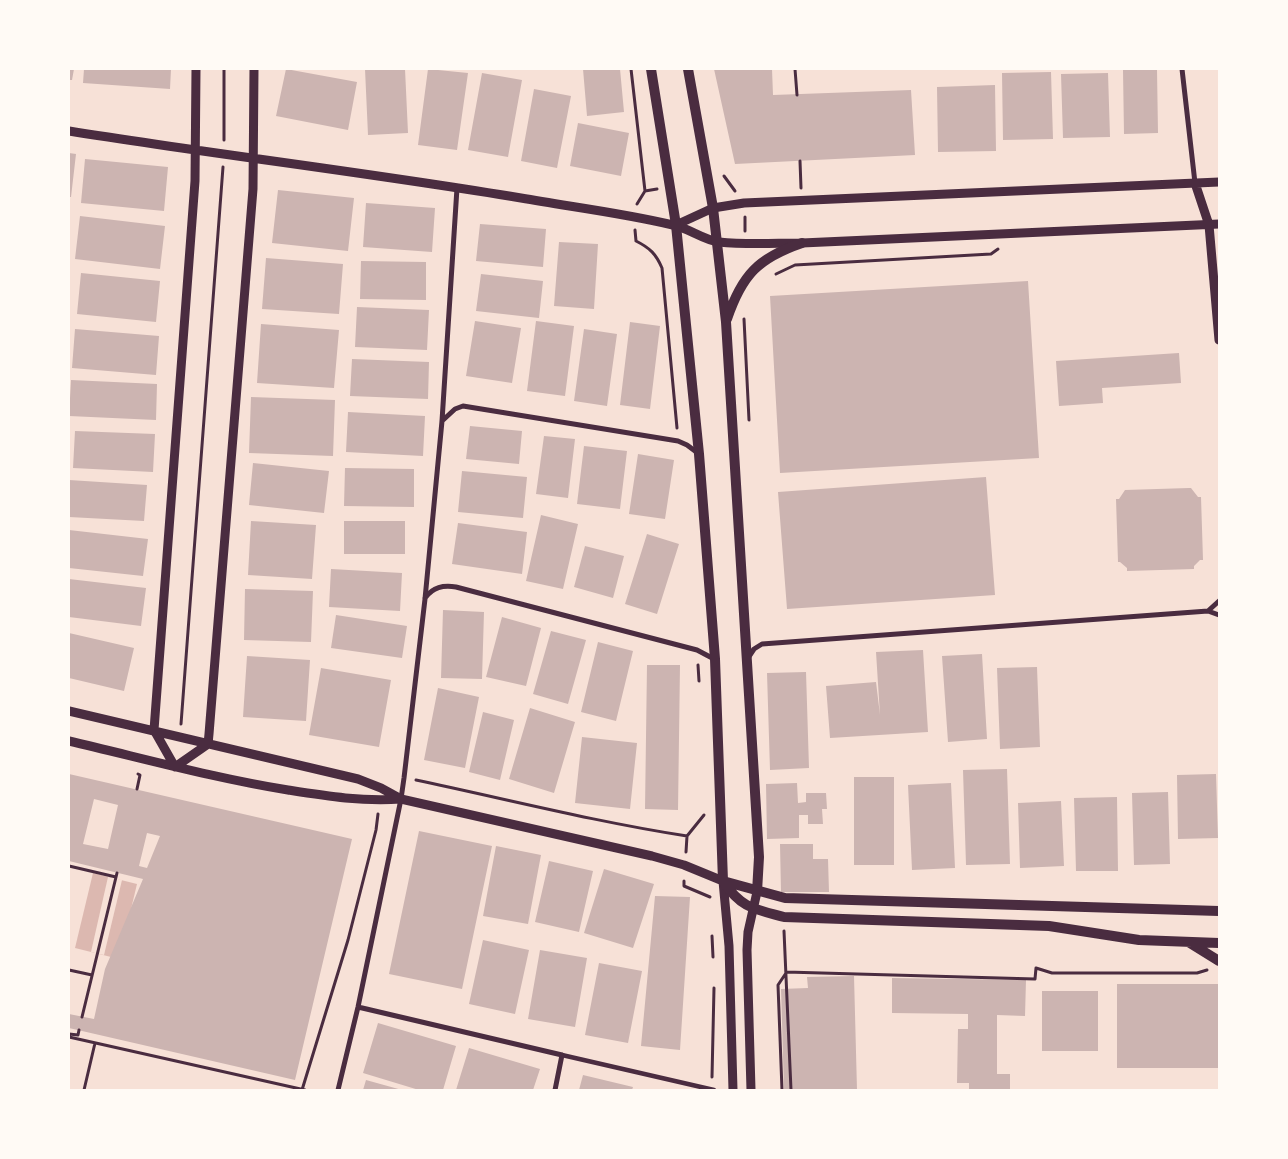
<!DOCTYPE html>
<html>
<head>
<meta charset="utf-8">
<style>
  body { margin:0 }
  #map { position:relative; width:1288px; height:1159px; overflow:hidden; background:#f7e1d7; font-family:"Space Grotesk",sans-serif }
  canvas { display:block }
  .frame { position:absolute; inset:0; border:70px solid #fffaf5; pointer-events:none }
</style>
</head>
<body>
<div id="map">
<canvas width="1288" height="1159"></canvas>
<div class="frame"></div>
</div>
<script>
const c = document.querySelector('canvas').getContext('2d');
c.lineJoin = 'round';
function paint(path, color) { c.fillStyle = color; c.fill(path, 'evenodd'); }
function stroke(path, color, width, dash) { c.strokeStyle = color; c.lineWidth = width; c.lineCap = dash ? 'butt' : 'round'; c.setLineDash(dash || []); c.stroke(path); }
paint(new Path2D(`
  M93,873L137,884L119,959L75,948Z`), '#dcb8b0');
paint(new Path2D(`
  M108,877L122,880L104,955L91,952Z`), '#f7e1d7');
paint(new Path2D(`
  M69,69H74L72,80H69Z
  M84,69H171L170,89L83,83Z
  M286,69L357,82L348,130L276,116Z
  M365,69H405L408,133L368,135Z
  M428,69L468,73L457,150L418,145Z
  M583,69H620L624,112L587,116Z
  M714,69H772L773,95L911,90L915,155L735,164Z
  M1123,70H1157L1158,133L1124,134Z
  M1051,72L1053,139L1003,140L1002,73Z
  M482,73L522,80L508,157L468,150Z
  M1108,73L1110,137L1063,138L1061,74Z
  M995,85L996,151L938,152L937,87Z
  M534,89L571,96L557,168L521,161Z
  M578,123L629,133L621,176L570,166Z
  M69,153L76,154L71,197H69Z
  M85,159L168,167L164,211L81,203Z
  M278,190L354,198L348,251L272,243Z
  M366,203L435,208L432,252L363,247Z
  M80,216L165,226L160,269L75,259Z
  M480,224L546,229L543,267L476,261Z
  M559,242L598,244L594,309L554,306Z
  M266,258L343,264L339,314L262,309Z
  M361,261L426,262V300L360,299Z
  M81,273L160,281L156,322L77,314Z
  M481,274L543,281L539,318L476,311Z
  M1028,281L1039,458L780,473L770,296Z
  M357,307L429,310L427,350L355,347Z
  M475,321L521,328L512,383L466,376Z
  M536,321L574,326L565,396L527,391Z
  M630,322L660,326L650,409L620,405Z
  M261,324L339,330L334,388L257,383Z
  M75,329L159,336L156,375L72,368Z
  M584,329L617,334L607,406L574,401Z
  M1179,353L1181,383L1102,388L1103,403L1059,406L1056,361Z
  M352,359L429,362L428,399L350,396Z
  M71,380L157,384L156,420L69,416Z
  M251,397L335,400L333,456L249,453Z
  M348,412L425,416L423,456L346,452Z
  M470,426L522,431L519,464L466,459Z
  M75,431L155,434L153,472L73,468Z
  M544,436L575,439L568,498L536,494Z
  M584,446L627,451L620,509L577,504Z
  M638,454L674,460L665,519L629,514Z
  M253,463L329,471L324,513L249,505Z
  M345,468L414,469V507L344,506Z
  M462,471L527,477L523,518L458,512Z
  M986,477L995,595L787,609L778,492Z
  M69,480L147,485L144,521L69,517Z
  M1189,488H1191L1198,497H1201L1203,560H1200L1194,566V569L1127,571V568L1120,562H1118L1116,499H1119L1125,490Z
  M541,515L578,524L563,589L526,581Z
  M251,521L316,525L312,579L248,575Z
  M344,521H405V554H344Z
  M458,523L527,532L522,574L452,564Z
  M69,530L148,539L143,576L69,568Z
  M647,534L679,544L657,614L625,604Z
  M585,546L624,556L613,598L574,587Z
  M331,569L402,573L400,611L329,607Z
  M69,579L146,588L141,626L69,617Z
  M245,589L313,591L311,642L244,640Z
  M443,610L484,612L482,679L441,678Z
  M336,615L407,626L402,658L331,648Z
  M502,617L541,628L526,686L486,677Z
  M551,631L586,640L568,704L533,694Z
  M69,633L134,648L124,691L69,678Z
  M598,642L633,651L616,721L581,712Z
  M923,650L928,732L830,738L826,686L876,682L880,715L876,652Z
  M982,654L987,739L948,742L942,656Z
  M247,656L310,660L306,721L243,717Z
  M647,665H680L678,810L645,809Z
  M1037,667L1040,747L1000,749L997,668Z
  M321,668L391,680L379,747L309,735Z
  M806,672L809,768L770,770L767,673Z
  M438,688L479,697L465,768L424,760Z
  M530,708L575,722L554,793L509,779Z
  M483,712L514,720L500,780L469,772Z
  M582,737L637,743L630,809L575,803Z
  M1007,769L1010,864L966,865L963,770Z
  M69,774L352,839L295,1080L69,1028V1014L94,1019L105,969L143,879L69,861ZM94,799L118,805L108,849L83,844ZM147,833L160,836L147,868L139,866Z
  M1216,774L1218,838L1178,839L1177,775Z
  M854,777H894V865H854Z
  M797,783L798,803L806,802V793H826L827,809H822L823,824H808V815H799V838L767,839L766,784Z
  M951,783L955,868L912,870L908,785Z
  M1168,792L1170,864L1134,865L1132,793Z
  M1117,797L1118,871H1076L1074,798Z
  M1061,801L1064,866L1020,868L1018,803Z
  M419,831L492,846L462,989L389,974Z
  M780,844H813V859H828L829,892H781Z
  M496,846L541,855L528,924L483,916Z
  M549,861L593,871L579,932L535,922Z
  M604,869L654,884L633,948L584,933Z
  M655,896L690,897L680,1050L641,1046Z
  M483,940L529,950L515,1014L469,1004Z
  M540,950L587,958L575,1027L528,1019Z
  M599,963L642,971L628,1043L585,1035Z
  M854,976L857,1090H784L781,989L808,988L807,977Z
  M892,978L1026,980L1025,1016L997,1015V1074H1010V1090H969V1083H957L958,1029H968V1014L892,1013Z
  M1117,984H1218V1068H1117Z
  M1042,991H1098V1051H1042Z
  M378,1023L456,1046L443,1090H419L363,1073Z
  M469,1048L540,1069L533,1090H456Z
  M583,1075L633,1087L632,1090H579Z
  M366,1080L402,1090H363Z`), '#ccb4b1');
stroke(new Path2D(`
  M224,69V140
  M631,69L645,191L637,204
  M795,69L797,95
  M800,161L801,188
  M724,176L735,191
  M645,191L657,189
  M745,217V231
  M635,230L636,241C650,248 656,254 662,268L677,428
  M776,274L795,265L991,254L998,249
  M744,319L749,420
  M698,665L699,681
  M181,724L223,167
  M416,780C506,799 596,822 687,836
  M137,789L140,775L138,774
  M686,852L687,836L704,815
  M69,866L116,877
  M684,881V886L710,897
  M784,931L791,1090
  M712,936L713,957
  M69,970L92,975
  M786,972L1035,979L1036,968L1052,973H1197L1207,970
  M82,1017L117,873
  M69,1034L78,1035L79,1030
  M69,1037L305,1090
  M712,1077L714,988
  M84,1090L95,1043
  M302,1090L348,940L376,830L378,814
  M782,1090L778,985L786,973`), '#4a2c40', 3);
stroke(new Path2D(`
  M562,1055L714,1090`), '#4a2c40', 4.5);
stroke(new Path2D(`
  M1182,69L1195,183
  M442,421L455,409L463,406L678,441L687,445L699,454
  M425,598C433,587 443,585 456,587L697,650L714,659
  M1208,611L1219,601
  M748,658L754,649L762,644L1208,611L1219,615
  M358,1007L562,1055L555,1090
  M338,1090L358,1007L401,799L404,778L425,599L442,421L457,188`), '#4a2c40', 5);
stroke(new Path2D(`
  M69,131C219,155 371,173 521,198C572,207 623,213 673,225C689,228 703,240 719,242C747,245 775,243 802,243L1219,224
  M1195,183L1209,225L1219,340
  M676,225L713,208L744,203L1219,182
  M69,711L358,779L381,788L401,799
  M69,741C142,758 214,778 288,790C326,796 363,802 401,799L652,856L684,865L723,881L729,946L733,1090
  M175,767L208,744L209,734L253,189L254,69
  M175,767L154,730L195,181L196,69
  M751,1090L747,950L748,932L757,892`), '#4a2c40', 9);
stroke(new Path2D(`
  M651,69L676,225L699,454L715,659L723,881
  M688,69L713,208L726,322L759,857L757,892
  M727,319C742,275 758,258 802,243
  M723,881C741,908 754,909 784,917L1049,926L1139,940L1219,943
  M723,881L785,898L1219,911
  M1190,943L1219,961`), '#4a2c40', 10);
</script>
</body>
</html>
